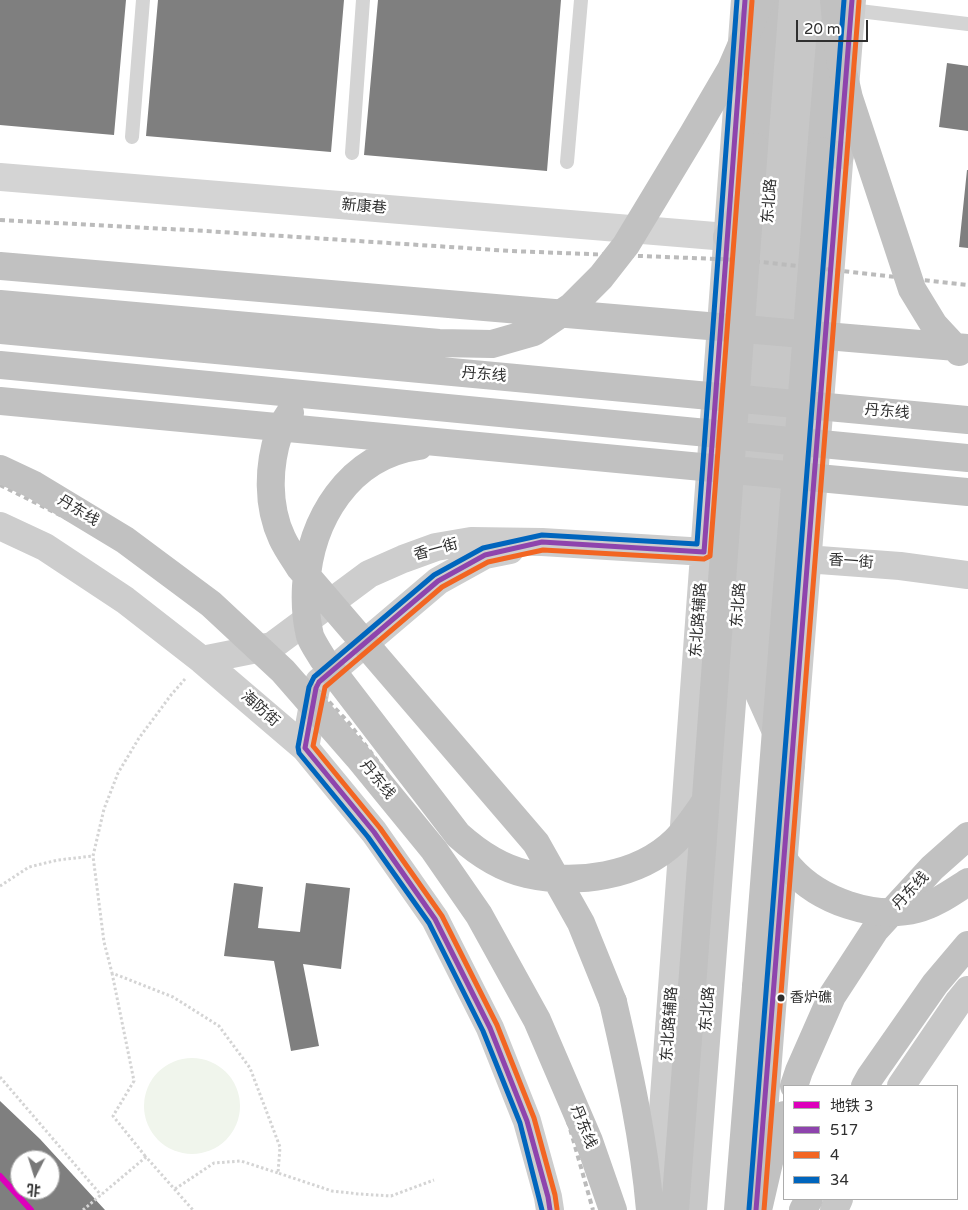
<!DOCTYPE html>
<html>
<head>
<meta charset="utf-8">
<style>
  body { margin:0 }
  #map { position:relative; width:968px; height:1210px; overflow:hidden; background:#fff; font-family:"Varela Round","Noto Sans SC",sans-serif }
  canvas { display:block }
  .legend { position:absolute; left:783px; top:1085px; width:175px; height:115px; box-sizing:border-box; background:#fff; border:1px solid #acacac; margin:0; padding:6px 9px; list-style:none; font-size:15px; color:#2f2f2f }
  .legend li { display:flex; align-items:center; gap:10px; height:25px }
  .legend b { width:25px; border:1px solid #acacac }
  .north { position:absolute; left:10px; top:1150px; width:50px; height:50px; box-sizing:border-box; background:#fff; border:1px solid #acacac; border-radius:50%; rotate:185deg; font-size:14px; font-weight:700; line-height:20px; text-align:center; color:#2f2f2f }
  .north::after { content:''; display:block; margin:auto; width:18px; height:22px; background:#787878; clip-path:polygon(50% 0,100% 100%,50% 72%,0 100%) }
  .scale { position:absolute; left:796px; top:20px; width:72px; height:22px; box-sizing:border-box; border:2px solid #2f2f2f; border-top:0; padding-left:6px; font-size:15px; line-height:18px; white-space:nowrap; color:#2f2f2f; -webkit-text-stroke:4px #fff; paint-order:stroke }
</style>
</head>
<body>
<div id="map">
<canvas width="968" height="1210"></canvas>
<ul class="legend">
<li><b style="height:6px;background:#d0b"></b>地铁 3</li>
<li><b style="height:6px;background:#8e44ad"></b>517</li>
<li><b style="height:6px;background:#f26522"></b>4</li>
<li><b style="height:6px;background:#0065bd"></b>34</li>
</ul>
<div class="north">北</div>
<div class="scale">20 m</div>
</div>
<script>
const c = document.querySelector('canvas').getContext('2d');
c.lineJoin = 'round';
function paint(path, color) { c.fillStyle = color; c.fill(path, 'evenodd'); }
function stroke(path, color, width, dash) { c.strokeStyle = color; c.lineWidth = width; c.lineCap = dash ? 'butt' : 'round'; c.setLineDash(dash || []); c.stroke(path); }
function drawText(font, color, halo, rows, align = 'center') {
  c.font = font + ' "Varela Round","Noto Sans SC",sans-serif'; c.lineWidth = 5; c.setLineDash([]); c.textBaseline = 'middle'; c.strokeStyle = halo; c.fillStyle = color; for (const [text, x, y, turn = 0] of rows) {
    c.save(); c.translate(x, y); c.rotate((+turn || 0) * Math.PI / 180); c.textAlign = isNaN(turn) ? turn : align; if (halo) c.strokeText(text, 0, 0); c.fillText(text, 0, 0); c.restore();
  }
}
paint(new Path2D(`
  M144 1106a48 48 0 1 1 96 0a48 48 0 1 1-96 0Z`), '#f0f5ec');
paint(new Path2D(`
  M0,0H126L114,135L0,125Z
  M158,0H344L331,152L146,136Z
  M378,0H561L547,171L364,155Z
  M947,63L968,66V131L939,127Z
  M967,170H968V248L959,247Z
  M234,883L263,887L258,928L300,932L306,883L350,888L341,969L303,964L319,1046L291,1051L274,961L224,956Z
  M0,1101L40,1139L105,1210H0ZM20,1160H50V1190H20Z`), '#7f7f7f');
stroke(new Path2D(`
  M185,679L171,695L139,738L118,773L104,809L93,856L104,942L112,973L173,997L219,1026L250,1068L280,1147L278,1173L332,1191L359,1194L391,1196L434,1180
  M0,886L29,867L58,860L93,856
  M112,973L134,1081L113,1116L146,1157
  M0,1077L101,1195
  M175,1189L214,1163L241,1161L278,1173
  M83,1210L146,1157L193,1210`), '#d4d4d4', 3, [2.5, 2.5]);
stroke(new Path2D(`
  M851,10L968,24
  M132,137L143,0
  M352,153L363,0
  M567,162L581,0`), '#d4d4d4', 14);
stroke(new Path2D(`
  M0,177L727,237`), '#d4d4d4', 28);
stroke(new Path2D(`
  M0,526L45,547L125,600L202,660L305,748L374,832L435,919L490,1028L527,1121L548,1197L550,1210
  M765,556L900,566L968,575
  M202,660L272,646L369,574L403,559L436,547L471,541L542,542L722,553
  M305,748L316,688L319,682L438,581L485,555L510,550
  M791,765L852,0
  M656,1205L745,0`), '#cdcdcd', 28);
stroke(new Path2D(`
  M802,152L840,155
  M727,237L753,190
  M901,1086L959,1001L968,990
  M759,1176L791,765L760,696L814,0
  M693,1210L786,0
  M834,1210L839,1199`), '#c7c7c7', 28);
stroke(new Path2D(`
  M754,147L765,0
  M821,151L831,30
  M613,1002C629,1071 644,1140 650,1210
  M794,1086L799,1071L832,996L875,930L932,868L968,836
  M865,1086L870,1077L935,984L968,945
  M675,1210L692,987
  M738,1210L756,987
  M758,1210L770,1158L784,1115
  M803,1210L809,1199`), '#c1c1c1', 28);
stroke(new Path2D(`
  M0,220L206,231L511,251L743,260L968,285
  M0,485L94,532L144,562L289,664L316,688L349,723L431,833L476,905L512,976L543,1050L569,1125L593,1210`), '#bbb', 4, [5, 4]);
stroke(new Path2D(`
  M834,0L839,54L849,98L912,289L934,325L959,352
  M0,266L968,348
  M0,304L439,343L492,344L534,332L572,306L601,277L626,245L693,134L731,69L761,0
  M0,330L968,420
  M0,365L968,458
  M0,401L968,492
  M290,413C286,419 281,426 279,433C268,466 267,506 282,538C287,549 294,558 300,568L536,843L581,923L613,1002
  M419,446C348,456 310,520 306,586C305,603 306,619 310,636C313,644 319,652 323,659L458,835C478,853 500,868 527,874C576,885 638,877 675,841C687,829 696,815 705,802
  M0,469L34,485L125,540L211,604L283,671L358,757L434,850L479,915L537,1020L589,1141L613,1210
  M773,826C776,840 780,857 790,868C819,901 874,920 917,909C936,904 952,892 968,882
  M692,987L754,147
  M756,987L821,151`), '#c1c1c1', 28);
stroke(new Path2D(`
  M550,1210L548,1197L527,1121L490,1028L435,919L374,832L305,748L316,688L319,682L438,581L485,555L542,542L704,552L745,0
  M756,1210L852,0`), '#8e44ad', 5);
stroke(new Path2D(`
  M557,1209L555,1195L534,1118L497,1025L442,916L380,828L313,746L325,687L442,587L488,562L543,550L704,559L710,556L752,1
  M764,1210L859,1`), '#f26522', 5);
stroke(new Path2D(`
  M749,1209L844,0
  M542,1210L520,1123L483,1031L429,923L368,837L299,753L298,747L309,687L314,677L434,575L483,548L542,535L697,544L737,0`), '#0065bd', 5);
stroke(new Path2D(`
  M0,1176L31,1210`), '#d0b', 6);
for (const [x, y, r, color] of [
  [781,998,4.5,"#2f2f2f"]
]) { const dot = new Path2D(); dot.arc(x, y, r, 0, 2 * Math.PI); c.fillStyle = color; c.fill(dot); stroke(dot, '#fff', 2); }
drawText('14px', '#2f2f2f', '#fff', [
  ["香炉礁",790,998]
], 'left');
drawText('15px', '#2f2f2f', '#fff', [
  ["东北路",770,201,-86],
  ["新康巷",364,207,5],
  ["丹东线",484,375,5],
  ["丹东线",887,412,5],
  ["丹东线",78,511,31],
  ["香一街",436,550,-15],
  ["香一街",851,562,4],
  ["东北路",739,605,-86],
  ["东北路辅路",699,620,-86],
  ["海防街",260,709,41],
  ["丹东线",377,780,51],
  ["丹东线",911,891,-47],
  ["东北路",708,1009,-86],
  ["东北路辅路",670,1024,-86],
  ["丹东线",583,1127,68]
]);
</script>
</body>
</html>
